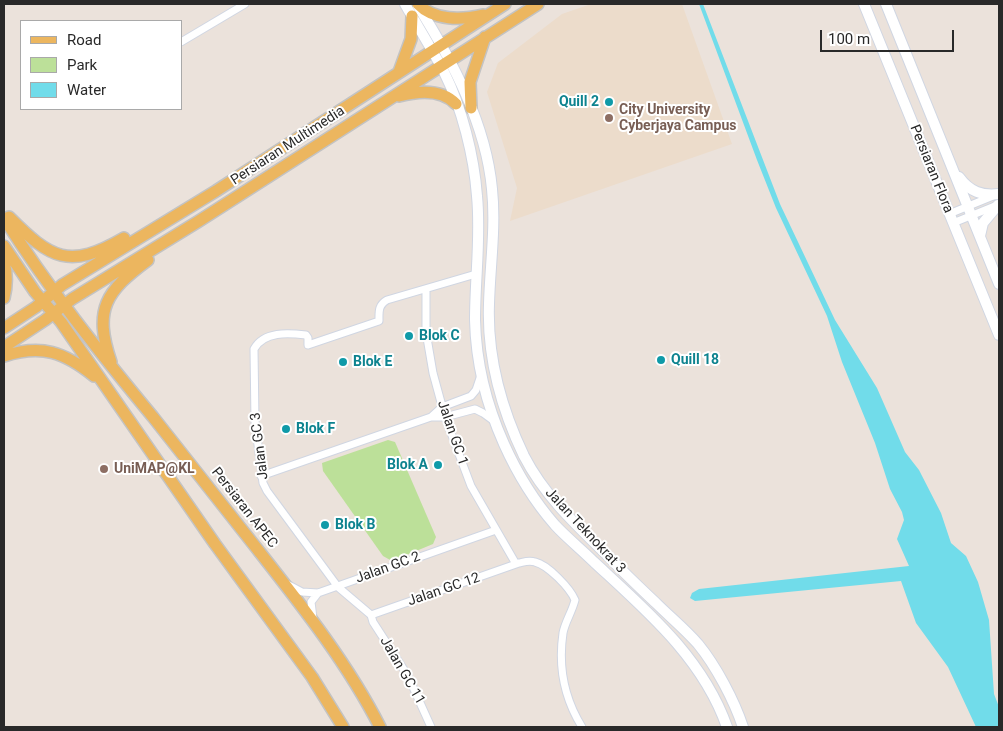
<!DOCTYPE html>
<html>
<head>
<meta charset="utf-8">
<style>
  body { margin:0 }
  #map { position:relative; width:1003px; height:731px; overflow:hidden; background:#ebe2db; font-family:Roboto,sans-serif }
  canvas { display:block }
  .frame { position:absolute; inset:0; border:5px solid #292929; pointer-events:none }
  .legend { position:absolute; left:20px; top:20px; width:162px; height:90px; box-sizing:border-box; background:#fff; border:1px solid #a9a9a9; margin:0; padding:6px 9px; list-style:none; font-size:15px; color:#292929 }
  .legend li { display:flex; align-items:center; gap:10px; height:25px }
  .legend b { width:25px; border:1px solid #a9a9a9 }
  .scale { position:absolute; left:820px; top:30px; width:134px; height:22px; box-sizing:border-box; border:2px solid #292929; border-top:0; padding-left:6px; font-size:15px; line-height:18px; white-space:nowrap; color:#292929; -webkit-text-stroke:4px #fff; paint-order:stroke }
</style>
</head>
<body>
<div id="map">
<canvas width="1003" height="731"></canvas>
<div class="frame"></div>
<ul class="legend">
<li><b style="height:6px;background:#ecb65f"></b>Road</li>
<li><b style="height:14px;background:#bce099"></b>Park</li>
<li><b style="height:14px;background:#71dcea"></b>Water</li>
</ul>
<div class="scale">100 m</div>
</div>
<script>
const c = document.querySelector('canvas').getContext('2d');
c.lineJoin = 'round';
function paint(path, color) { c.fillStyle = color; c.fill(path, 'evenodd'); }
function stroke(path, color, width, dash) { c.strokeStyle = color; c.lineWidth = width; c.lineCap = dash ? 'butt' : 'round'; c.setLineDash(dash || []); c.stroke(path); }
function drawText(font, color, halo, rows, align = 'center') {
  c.font = font + ' Roboto,sans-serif'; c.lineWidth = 4; c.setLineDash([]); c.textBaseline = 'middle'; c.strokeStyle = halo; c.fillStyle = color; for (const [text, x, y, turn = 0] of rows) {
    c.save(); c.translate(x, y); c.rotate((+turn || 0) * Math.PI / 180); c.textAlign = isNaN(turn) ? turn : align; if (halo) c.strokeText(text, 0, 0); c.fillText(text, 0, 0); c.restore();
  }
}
paint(new Path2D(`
  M591,4H682L732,144L510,221L517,188L487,92L498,63L562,14Z`), '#ecdccb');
paint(new Path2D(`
  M388,440L395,442L436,537L433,544L392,561L383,556L323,471L322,463Z`), '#bce099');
paint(new Path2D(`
  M699,4H703L780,204L835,320L877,388L905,452L919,470L941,513L951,543L966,556L978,582L989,620L994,694L999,707V727H976L948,667L916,623L901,581L695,601L690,598L692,593L699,589L909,566L897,539L904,520L902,512L890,489L875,443L842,362L827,316L776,208L757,160Z`), '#71dcea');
const street = new Path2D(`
  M181,42L245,4
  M949,214L993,196
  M953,223L995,206
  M426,289V332L433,373L445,417L471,486L516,564
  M431,417L442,407L471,396L476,390L481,375
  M261,476L431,417H445L475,409L483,413L494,421
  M287,584L302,592L318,593L496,530
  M371,615L338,587L267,491L263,483L255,422L254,349C264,331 288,333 306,335L308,338V345L379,321C379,312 378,305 387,300L476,274
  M371,615L519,563C524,562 529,560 535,562C548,565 570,588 575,600C572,612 565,622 563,633C558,667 564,698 582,727
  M371,615L373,622L408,676L431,727
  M313,618L311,602L318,593`);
const secondary = new Path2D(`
  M405,4C418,27 432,49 444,72C462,108 474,156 477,196C481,237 475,278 475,320C476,362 487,406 504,444C517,473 534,501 555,525C567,538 581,549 594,562C646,610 703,658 727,727
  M864,4L999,335
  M886,4L999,284
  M418,6C452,60 486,124 492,189C496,227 490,266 489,304C487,358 501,408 524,456C544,495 575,524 606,554C622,571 639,587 656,603C670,617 685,629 698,644C716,666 734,700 743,727
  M959,177C970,192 982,196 999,194
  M980,236L983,223L998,205`);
const primary = new Path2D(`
  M418,4C434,21 462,20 483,15
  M399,72L411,39L412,16
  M399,96C418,91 442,89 456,104
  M471,108L470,82L485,37
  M9,217C51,259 69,270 124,238
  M4,218C48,288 100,353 153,417C188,461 223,506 258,550C302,606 348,664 380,727
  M4,246L35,292L61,322L215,544L312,677L343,727
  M4,261C7,273 7,286 4,298
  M4,328L36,307L62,285L216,191L505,4
  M4,347L45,320L72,299L199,221L538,4
  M4,356C42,344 64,352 94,376
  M111,362C93,309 106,291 148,260`);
stroke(street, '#d0d6e2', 9);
stroke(secondary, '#d0d6e2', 12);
stroke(primary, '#c3c3c3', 14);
stroke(street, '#fff', 7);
stroke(secondary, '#fff', 10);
stroke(primary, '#ecb65f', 11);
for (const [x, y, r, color] of [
  [609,102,5,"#0f9aa8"],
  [609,118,5,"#8d6e63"],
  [409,336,5,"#0f9aa8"],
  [661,360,5,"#0f9aa8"],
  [343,362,5,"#0f9aa8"],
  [286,429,5,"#0f9aa8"],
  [438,465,5,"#0f9aa8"],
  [104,469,5,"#8d6e63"],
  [325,525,5,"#0f9aa8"]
]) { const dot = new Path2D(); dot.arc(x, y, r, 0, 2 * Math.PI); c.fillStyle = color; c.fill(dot); stroke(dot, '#fff', 2); }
drawText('bold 14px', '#0d838f', '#fff', [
  ["Quill 2",599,102,"right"],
  ["Blok C",419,336],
  ["Quill 18",671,360],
  ["Blok E",353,362],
  ["Blok F",296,429],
  ["Blok A",428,465,"right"],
  ["Blok B",335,525]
], 'left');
drawText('bold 14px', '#785e54', '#fff', [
  ["City University",619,110],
  ["Cyberjaya Campus",619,126],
  ["UniMAP@KL",114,469]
], 'left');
drawText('14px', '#292929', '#fff', [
  ["Persiaran Multimedia",288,146,-33],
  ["Persiaran Flora",931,169,68],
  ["Jalan GC 1",452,433,71],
  ["Jalan GC 3",260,446,-97],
  ["Persiaran APEC",244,508,52],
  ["Jalan Teknokrat 3",585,531,47],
  ["Jalan GC 2",388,568,-20],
  ["Jalan GC 12",444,590,-19],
  ["Jalan GC 11",402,671,60]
]);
</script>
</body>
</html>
